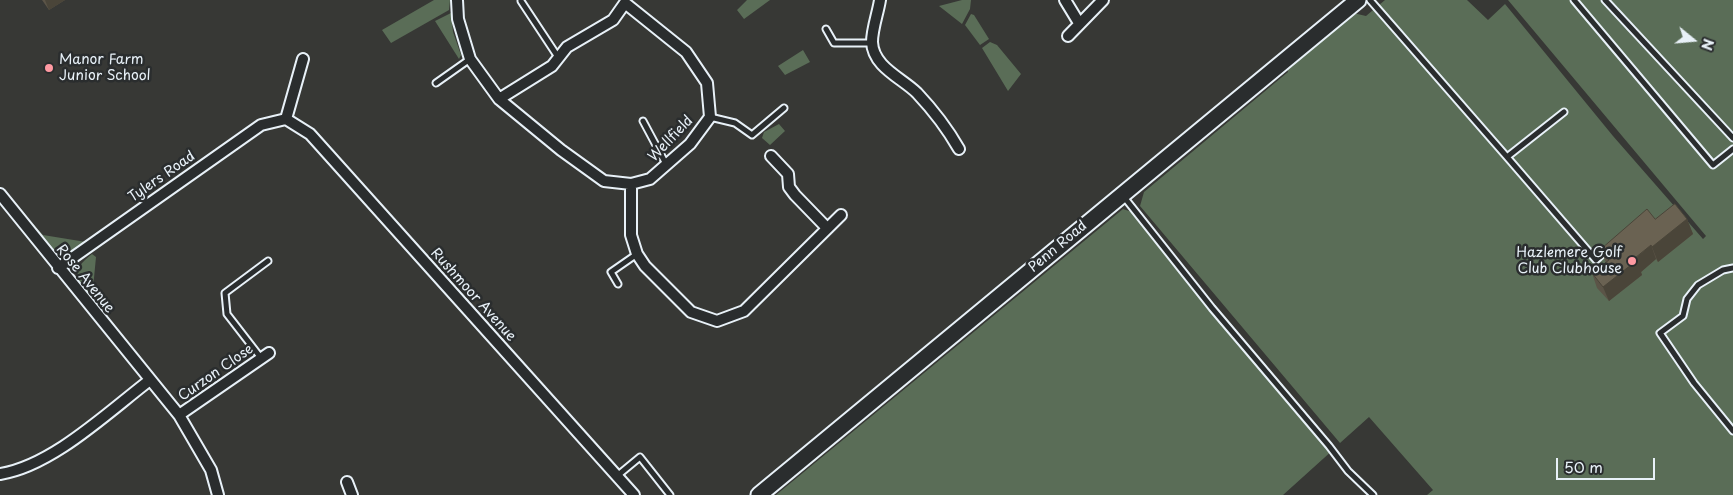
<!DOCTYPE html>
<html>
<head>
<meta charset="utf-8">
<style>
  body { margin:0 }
  #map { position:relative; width:1733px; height:495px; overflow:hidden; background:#373835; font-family:"Playpen Sans",sans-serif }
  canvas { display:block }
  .north { position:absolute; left:1668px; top:15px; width:50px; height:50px; -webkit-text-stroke:4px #2a2d2e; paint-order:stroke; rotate:107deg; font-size:14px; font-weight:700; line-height:20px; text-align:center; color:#e8f1f8 }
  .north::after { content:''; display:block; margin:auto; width:18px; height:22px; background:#e8f1f8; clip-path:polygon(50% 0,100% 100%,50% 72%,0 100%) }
  .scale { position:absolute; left:1556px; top:458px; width:99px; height:22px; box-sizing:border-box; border:2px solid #e8f1f8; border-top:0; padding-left:6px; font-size:15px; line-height:18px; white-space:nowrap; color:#e8f1f8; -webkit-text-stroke:4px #2a2d2e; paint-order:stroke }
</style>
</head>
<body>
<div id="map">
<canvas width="1733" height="495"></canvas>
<div class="north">N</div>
<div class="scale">50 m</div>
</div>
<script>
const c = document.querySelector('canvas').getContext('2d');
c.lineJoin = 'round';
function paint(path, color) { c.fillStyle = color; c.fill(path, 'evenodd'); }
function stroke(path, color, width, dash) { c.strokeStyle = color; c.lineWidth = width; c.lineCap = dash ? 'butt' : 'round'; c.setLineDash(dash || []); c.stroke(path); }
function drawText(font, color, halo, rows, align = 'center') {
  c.font = font + ' "Playpen Sans",sans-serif'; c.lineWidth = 5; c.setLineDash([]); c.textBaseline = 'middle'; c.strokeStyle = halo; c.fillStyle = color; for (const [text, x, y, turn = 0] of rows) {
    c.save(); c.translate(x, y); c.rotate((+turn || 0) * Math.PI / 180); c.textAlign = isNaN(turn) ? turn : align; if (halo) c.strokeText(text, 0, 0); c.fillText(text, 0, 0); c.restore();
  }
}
paint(new Path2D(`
  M434,0H450L449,10L391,43L382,30Z
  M747,0H770L744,19L737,10Z
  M962,0H971L970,9L962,24L939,6Z
  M1385,0H1467L1488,20L1505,4L1613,136L1703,239L1706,236L1508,0H1733V495H1427L1433,490L1369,417L1340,443L1140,206L1144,192L1288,72L1287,67L1353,13L1366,16Z
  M451,13L453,32L461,55L459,59L435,21Z
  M971,14L974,15L989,39L980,45L965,25Z
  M990,42L997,45L1021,74L1008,91L982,48Z
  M803,50L810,62L785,75L778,66Z
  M779,124L785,131L770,145L762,138L764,132Z
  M1123,209L1135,213L1334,449L1283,495H776Z
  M33,224L43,235L86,242L72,253L62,254L52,250Z
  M92,254L96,257L92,299C76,279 69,272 92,254Z`), '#5a6d57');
const service = new Path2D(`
  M1370,0L1507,157
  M1574,0L1713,165L1733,149
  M1605,0L1733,138
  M521,1L558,57
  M826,29L834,43H872
  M436,83L470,59
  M1564,112L1507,157L1596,260L1608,249
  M710,117L735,123L752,135L784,108
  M643,121L666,164
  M1124,197L1212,308L1329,446L1348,471L1373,495
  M1733,268L1723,270L1698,285L1687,299L1683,316L1660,333L1694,383L1733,431
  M618,284L611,272L637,254
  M261,358L227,314L225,293L268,261
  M617,476L640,457L670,495`);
const minor = new Path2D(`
  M457,0L458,19L470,59L499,99L561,150L604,181L631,184L650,179L690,144L710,117L707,83L686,52L625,3L613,20L567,47L552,66L499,99
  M880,0C878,13 872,29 872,42C873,67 902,78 917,93C933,110 947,128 959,149
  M1065,0L1079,23
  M1068,36L1103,0
  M286,119L310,134L634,495
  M286,119L303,59
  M771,156L788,174L789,187L795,195L827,228
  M631,184V235L637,254L645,266L691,312L717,321L744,311L841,215
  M0,194L179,415L211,470L218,495
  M58,268L261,125L286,119
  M179,415L269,353
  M0,474C52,466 108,412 150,380
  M347,482L352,495`);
const secondary = new Path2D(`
  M759,495L1358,0`);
stroke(service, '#e8f1f8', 9);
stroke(minor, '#e8f1f8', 14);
stroke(secondary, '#e8f1f8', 19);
stroke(service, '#2a2d2e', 5);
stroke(minor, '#2a2d2e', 10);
stroke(secondary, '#2a2d2e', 15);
paint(new Path2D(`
  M42,0H65L49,10Z
  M1655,219H1687L1693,234L1658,262L1656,259L1641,272L1642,275L1609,301L1597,288L1592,273L1606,263L1601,249Z`), '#5b5447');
paint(new Path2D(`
  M45,0H65L49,10Z
  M1687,219L1693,234L1658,262L1652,247Z
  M1651,245L1656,259L1641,272L1642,275L1609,301L1603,287Z`), '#4a4539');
const building = new Path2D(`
  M1675,204L1687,219L1652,247L1651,245L1635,258L1636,261L1603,287L1592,273L1609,260L1601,249L1647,209L1655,219Z`);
paint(building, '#6a6252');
stroke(building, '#4a4539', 1);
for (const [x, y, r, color] of [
  [49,68,5,"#ff9aa2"],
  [1632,261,5,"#ff9aa2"]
]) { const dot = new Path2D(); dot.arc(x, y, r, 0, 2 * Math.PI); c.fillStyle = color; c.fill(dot); stroke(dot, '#2a2d2e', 2); }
drawText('14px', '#e8f1f8', '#2a2d2e', [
  ["Manor Farm",59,60],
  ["Junior School",59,76],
  ["Hazlemere Golf",1622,253,"right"],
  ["Club Clubhouse",1622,269,"right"]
], 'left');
drawText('14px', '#e8f1f8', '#2a2d2e', [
  ["Wellfield",671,139,-46],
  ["Tylers Road",162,177,-35],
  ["Penn Road",1058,247,-40],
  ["Rose Avenue",85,279,51],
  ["Rushmoor Avenue",473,295,48],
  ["Curzon Close",216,373,-35]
]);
</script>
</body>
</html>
